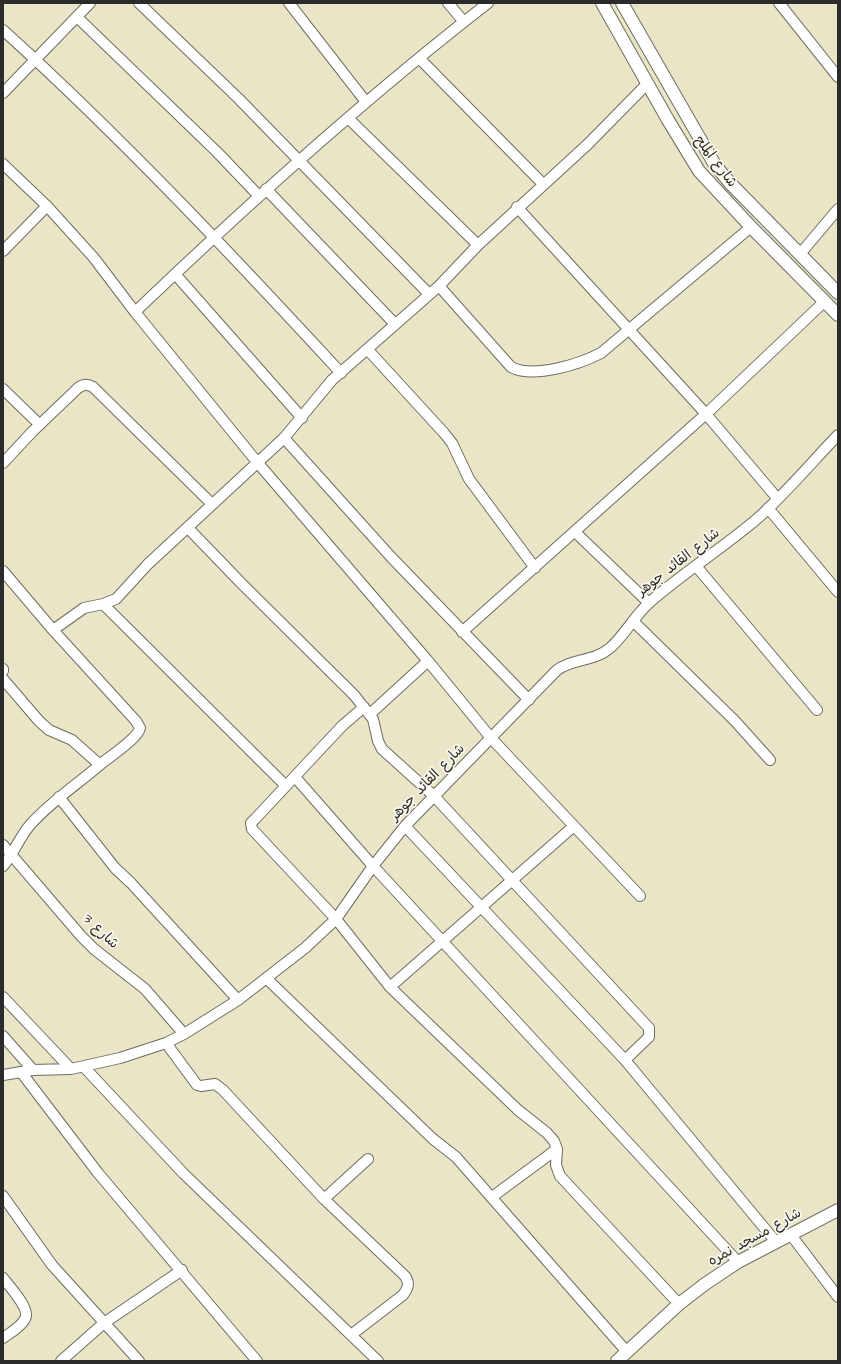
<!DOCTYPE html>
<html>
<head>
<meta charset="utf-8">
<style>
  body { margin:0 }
  #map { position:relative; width:841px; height:1364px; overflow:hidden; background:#eae5c6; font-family:"Architects Daughter",sans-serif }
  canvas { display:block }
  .frame { position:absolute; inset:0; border:4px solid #2b2b2b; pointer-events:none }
</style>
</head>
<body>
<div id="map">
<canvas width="841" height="1364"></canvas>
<div class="frame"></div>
</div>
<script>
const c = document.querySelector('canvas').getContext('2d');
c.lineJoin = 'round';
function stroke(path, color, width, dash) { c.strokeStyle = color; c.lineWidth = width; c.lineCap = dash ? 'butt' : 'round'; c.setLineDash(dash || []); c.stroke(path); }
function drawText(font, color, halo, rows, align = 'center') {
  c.font = font + ' "Architects Daughter","Playpen Sans Arabic",sans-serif'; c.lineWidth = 3.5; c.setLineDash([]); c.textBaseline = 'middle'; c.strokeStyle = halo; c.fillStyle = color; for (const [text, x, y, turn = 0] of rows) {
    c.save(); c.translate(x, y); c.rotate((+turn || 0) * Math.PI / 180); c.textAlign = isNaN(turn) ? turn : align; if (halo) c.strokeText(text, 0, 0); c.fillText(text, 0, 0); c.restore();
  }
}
const minor = new Path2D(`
  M139,3L239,99L429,294
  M289,3L366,102
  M448,3L464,22
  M779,3L838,77
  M77,17L217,152L259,196
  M3,30C122,138 232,255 341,373
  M419,58L543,184
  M3,93L90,3
  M349,119L478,245
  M3,164L47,206L94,258L135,312L257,462L428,661L491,738L640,896
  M266,189L395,324
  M517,207L706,414L777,498
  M3,251L47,206
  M800,254L838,209
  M175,274L302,418
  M439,286L511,367C533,379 580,364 601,353L751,227
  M135,312C248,204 364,99 488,3
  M368,350L444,433L452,443L469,479L535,568
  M3,389L39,424
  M284,438L391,557L529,700
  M3,463L32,432L78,388C83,384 88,384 93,387L212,504
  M768,508L838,592
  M188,528L242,584L354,695L373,719L378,741L382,749L434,796L649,1028V1037L625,1060
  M575,532L649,603
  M696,566L817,710
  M3,571L53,630L136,721L140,728C138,738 111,756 102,763C78,784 51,801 30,825C19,838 14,853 3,866
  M103,604L286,786
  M633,621L735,721L770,760
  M53,630L84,608L103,604L116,599L148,564L284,438L332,380L439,286L478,245L588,144L648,83
  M462,632L706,414L825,301
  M3,669V671
  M3,679L39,721L49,730L72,740L100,765
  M364,707L342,726L255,819L251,823L252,829L336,919L390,987L518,1110L547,1133L554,1141L557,1149L556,1165L560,1176L679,1304
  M370,714L428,661
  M295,777L373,866L738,1262
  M59,797L115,868L131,883L238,1000
  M405,826L625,1060L776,1242
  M3,845L81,936L94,949L145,989L184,1034
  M266,978L433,1139L456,1157L627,1352
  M390,987L574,826
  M3,997L71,1069
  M3,1036L33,1070
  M166,1043L197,1085L201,1086L215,1084L223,1090L324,1199L405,1276C410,1284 408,1288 403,1295L351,1335
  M84,1067L183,1173L378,1361
  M21,1072L98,1173L257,1361
  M3,1075L33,1070L71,1069L120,1058L166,1043L184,1034L238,1000L305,948L336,919L373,866L405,826L557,670C573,658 594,662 610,648C625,635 634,616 650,602C684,572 723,548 758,518C786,493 812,462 838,435
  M3,1196L52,1265L139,1361
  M492,1197L557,1149
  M324,1199L368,1159
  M791,1235L838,1297
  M3,1278C9,1286 31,1309 25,1319C21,1327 10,1333 3,1338
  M61,1361L104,1323L182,1270`);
const tertiary = new Path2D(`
  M602,3L668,120L699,171L751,227L838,315
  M622,3L715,165L730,183L838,293
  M617,1361L679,1304L705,1284L738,1262L838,1210`);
stroke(minor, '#6e6c61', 12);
stroke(tertiary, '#6e6c61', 14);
stroke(minor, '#fff', 10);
stroke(tertiary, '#fff', 12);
drawText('14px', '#2b2b2b', '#fbf7ec', [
  ["شارع الملح",715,162,53],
  ["شارع القائد جوهر",679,563,-38],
  ["شارع القائد جوهر",428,783,-46],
  ["شارع 3",100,932,44],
  ["شارع مسجد نمره",755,1238,-29]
]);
</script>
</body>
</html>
